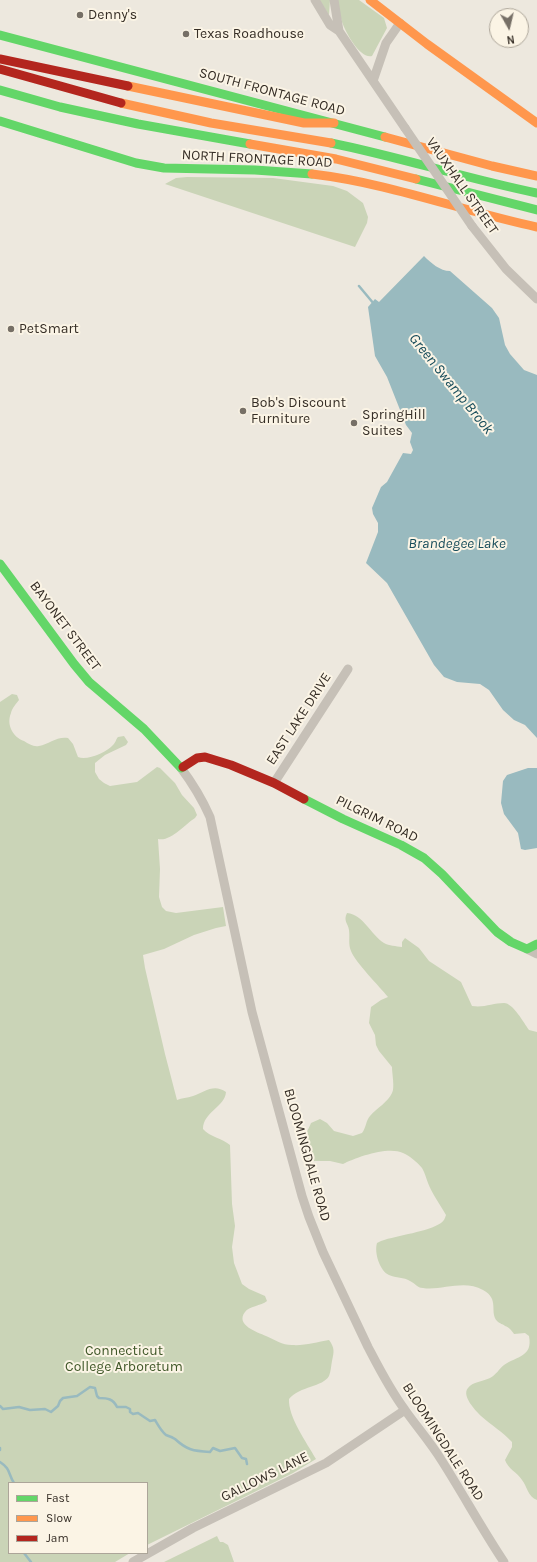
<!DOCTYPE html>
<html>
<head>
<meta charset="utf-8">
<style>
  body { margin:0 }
  #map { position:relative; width:537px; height:1562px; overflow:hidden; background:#ede8de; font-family:Karla,sans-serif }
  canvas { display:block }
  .legend { position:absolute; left:8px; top:1482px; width:140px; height:72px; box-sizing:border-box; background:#fbf4e5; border:1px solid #aca599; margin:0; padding:5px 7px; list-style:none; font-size:12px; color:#362e26 }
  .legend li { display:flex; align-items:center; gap:8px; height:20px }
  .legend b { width:20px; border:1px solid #aca599 }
  .north { position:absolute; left:489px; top:8px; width:40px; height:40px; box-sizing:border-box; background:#fbf4e5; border:1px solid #aca599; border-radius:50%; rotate:172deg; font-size:11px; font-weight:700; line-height:16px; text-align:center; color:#362e26 }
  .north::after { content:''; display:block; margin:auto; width:14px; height:18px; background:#766f66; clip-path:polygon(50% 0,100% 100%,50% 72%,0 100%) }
</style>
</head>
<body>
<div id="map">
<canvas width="537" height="1562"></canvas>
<ul class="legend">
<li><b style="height:5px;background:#63d668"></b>Fast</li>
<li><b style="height:5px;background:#ff974d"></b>Slow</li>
<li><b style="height:5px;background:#b3261e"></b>Jam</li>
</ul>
<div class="north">N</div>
</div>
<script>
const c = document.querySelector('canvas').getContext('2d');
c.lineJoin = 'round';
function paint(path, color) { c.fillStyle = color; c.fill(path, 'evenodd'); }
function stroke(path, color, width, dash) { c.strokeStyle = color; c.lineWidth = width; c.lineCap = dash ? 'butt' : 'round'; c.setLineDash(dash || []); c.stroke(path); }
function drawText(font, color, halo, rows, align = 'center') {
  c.font = font + ' Karla,sans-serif'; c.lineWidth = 4; c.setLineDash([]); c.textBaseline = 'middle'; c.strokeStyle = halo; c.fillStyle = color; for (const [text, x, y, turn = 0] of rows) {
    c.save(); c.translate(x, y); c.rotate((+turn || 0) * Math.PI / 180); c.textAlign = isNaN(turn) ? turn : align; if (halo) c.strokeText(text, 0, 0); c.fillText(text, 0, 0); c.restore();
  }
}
paint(new Path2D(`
  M319,0H330L329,15Z
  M337,0H359L384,18L387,28L372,56C360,59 346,33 342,22C340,15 339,7 337,0Z
  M187,177L273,178L333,186L347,191L363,203L368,217L367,223L355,247L165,184L176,178Z
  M12,694L17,695L19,700C16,704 12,708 11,713C6,725 13,737 24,741C29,744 33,747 39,746C49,744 57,736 68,738L73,744L78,757C87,761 107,752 113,745C116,742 116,739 118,737L124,736L128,742L126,745L105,755L95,763V772L99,779L104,783L110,786L137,782L157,767L160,768L175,783L182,795L194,808L197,815L195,818C185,824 171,842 158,839L160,869L159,897L162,907L166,911L176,913L223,907L226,926L216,928L194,935L164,949L143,955L145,968L165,1054L177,1100C182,1098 187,1098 193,1096C204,1092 214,1083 226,1092C225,1107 203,1112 203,1129C210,1137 222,1138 230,1145L232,1204L235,1226L232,1247L234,1263L242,1284L249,1289L265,1296L267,1301C261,1306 249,1306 245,1312C235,1325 257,1332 266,1336C275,1340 282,1345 292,1345C304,1346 317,1342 329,1340C335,1348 334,1352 332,1361C331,1366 331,1371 329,1376C323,1387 300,1386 289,1399C288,1417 307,1443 316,1459L293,1473L147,1545V1483H9V1553H130L115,1562H0V702Z
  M347,913C364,915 370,934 384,943C389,946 396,946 402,947V942L405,938L419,948L429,961L461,982L472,1006C484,1008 493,1003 504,1003C513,1003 524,1023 529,1030L537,1032V1500C528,1497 527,1486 522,1480C517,1472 508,1469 505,1460L512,1447V1442C503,1432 491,1425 481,1416C476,1411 461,1396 468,1388C472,1382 484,1381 490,1378C496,1375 499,1369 504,1365C517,1356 533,1357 529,1336L525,1333L514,1334C512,1331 509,1327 505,1326C503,1324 500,1324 497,1321C489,1312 500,1299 483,1290C464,1279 441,1291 423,1288C417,1288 415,1283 410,1281C404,1277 396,1278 389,1275C380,1271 374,1253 377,1243L381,1241C398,1235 428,1232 441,1223C444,1221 445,1218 446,1215C440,1204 432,1194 428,1183C426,1178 425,1173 422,1168C417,1162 410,1156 403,1153C388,1146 357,1157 343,1164L330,1161H314L308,1159C308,1153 305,1150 304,1144C303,1136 309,1129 311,1123L320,1119L327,1123L334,1131L353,1136L362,1133C366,1128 366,1120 370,1116C377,1108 388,1102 392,1093C395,1088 392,1074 392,1067L379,1051L376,1045L375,1035L369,1023L371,1007L381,1000L388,997C380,987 355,962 351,951C348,944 350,938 349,930C348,923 343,921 347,913Z
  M217,1536L220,1542H223L228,1545L234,1562H164Z`), '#cad4b7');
paint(new Path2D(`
  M424,256C431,263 440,271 450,271L492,308L499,318L505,345L510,354L524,370L537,375V738L525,725L514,720L503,710L489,690L480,684L457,682L444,677L434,665L387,583L366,563L378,532V523L373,514L372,508L381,487L387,482L403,453L411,454L413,450L410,442L412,433L406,425L387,377L375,356L368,307L375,299L379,302Z
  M528,768H537V848L525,850L521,849L518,833L504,814L501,803L503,781L507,775Z`), '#99babf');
stroke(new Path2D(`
  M359,286L374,304
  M0,1406L3,1409L19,1407L30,1410L45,1409L51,1412L58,1406L60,1401L63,1398L77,1396L90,1387L95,1388L97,1396L99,1398C108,1398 113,1399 117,1407H126L130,1409V1412L133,1414L138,1413L150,1421L155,1420C158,1425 161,1431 166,1435C169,1436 172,1437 175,1439C187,1450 193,1451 210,1452L213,1448L220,1451L235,1448L242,1458L246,1459L247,1464
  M0,1448V1450
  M0,1462C11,1469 8,1474 14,1483
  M24,1553L31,1562`), '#99babf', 2.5);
stroke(new Path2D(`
  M315,0L330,25L339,31L405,128
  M334,0L339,31
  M373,81L386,43L400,23
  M472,226L506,269L537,299
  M181,768C193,784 202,799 210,817L252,1012L302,1196L309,1217L323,1252L368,1347C379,1368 390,1390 405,1410C417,1427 431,1443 442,1461C463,1494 482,1529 504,1562
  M274,783L348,669
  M527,949L537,954
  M133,1562L193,1528L326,1463L405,1410`), '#c6c0b7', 9);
stroke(new Path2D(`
  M0,35L385,137
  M0,90L60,107L138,124L250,144
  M0,121L136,163L164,168L255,170L312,174
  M331,143C400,157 468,179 537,193
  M416,179L537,210
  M0,564L74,664L89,682L144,729L181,768L183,767
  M304,799L343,819L401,845L424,858L442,874L497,932L511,942L527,949L537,944`), '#63d668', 9);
stroke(new Path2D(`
  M370,0L427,44L537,123
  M128,86L304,123H334
  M121,103L211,123L331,143
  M385,137L492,166L537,176
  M250,144L336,159L416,179
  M312,174C389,183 462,211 537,227`), '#ff974d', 9);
stroke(new Path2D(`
  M0,59L128,86
  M0,69L121,103
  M183,767L197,758L205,757L231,765L274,783L304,799`), '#b3261e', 9);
stroke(new Path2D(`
  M405,128L472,226`), '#c6c0b7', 9);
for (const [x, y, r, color] of [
  [80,15,4,"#766f66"],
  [186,34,4,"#766f66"],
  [11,329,4,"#766f66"],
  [243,411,4,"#766f66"],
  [354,423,4,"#766f66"]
]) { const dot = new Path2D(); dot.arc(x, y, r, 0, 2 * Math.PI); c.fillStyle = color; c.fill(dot); stroke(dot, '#fbf4e5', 1.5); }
drawText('14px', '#362e26', '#fbf4e5', [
  ["Denny's",88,15],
  ["Texas Roadhouse",194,34],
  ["PetSmart",19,329],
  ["Bob's Discount",251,403],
  ["Furniture",251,419],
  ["SpringHill",362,415],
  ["Suites",362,431]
], 'left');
drawText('14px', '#362e26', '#fbf4e5', [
  ["SOUTH FRONTAGE ROAD",272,92,15],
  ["NORTH FRONTAGE ROAD",257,159,3],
  ["VAUXHALL STREET",462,186,55],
  ["BAYONET STREET",65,626,53],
  ["EAST LAKE DRIVE",299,719,-57],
  ["PILGRIM ROAD",377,819,26],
  ["BLOOMINGDALE ROAD",307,1155,74],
  ["BLOOMINGDALE ROAD",443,1442,57],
  ["GALLOWS LANE",265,1477,-26]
]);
drawText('14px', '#3f5728', '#fbf4e5', [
  ["Connecticut",124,1351],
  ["College Arboretum",124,1367]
]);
drawText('italic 15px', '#184d5b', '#fbf4e5', [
  ["Green Swamp Brook",451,384,51],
  ["Brandegee Lake",457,544]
]);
</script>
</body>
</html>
